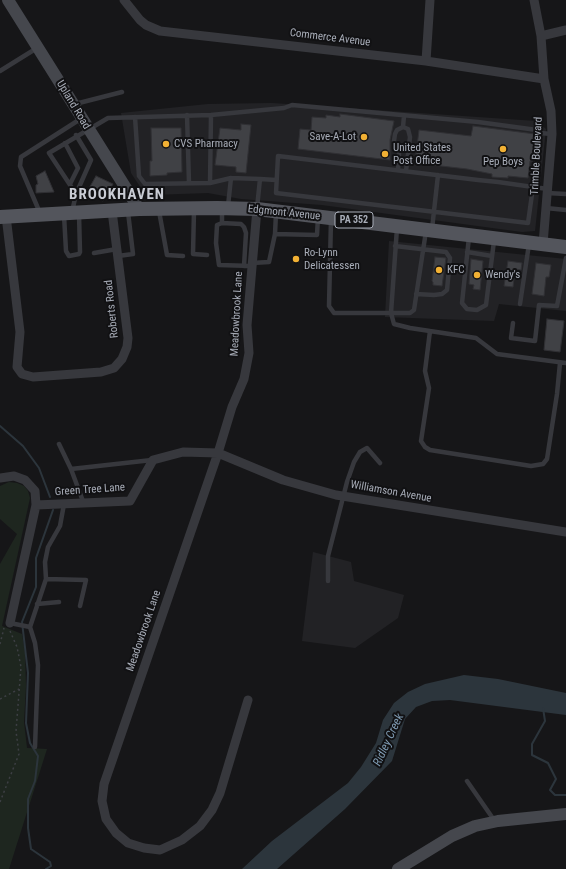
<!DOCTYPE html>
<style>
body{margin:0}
canvas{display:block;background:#161618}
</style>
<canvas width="566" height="869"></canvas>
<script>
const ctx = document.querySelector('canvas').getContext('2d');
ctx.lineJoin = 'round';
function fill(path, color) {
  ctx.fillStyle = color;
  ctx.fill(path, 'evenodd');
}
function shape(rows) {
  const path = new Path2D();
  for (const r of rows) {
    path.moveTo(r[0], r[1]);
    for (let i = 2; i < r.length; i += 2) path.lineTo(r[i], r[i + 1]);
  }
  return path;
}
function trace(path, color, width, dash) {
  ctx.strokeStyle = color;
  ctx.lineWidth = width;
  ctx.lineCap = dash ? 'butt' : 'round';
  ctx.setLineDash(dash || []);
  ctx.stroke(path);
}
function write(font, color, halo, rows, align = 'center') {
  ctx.font = font + ' "Roboto Condensed",sans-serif';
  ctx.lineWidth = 4;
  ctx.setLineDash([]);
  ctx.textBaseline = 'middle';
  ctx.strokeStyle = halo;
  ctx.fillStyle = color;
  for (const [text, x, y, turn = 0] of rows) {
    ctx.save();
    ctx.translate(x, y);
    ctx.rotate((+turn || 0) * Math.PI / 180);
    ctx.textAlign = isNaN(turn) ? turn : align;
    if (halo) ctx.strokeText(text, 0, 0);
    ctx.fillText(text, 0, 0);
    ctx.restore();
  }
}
fill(shape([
 [272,103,536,121,546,129,535,231,522,232,322,205,241,199,208,193,151,195,141,188,131,173,121,113,208,104],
 [389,241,566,259,566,311,499,304,494,321,385,317],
 [313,552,351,562,354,581,404,595,398,618,355,648,302,641]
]), '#222225');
fill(shape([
 [9,482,17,483,24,486,28,491,30,498,2,626,22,634,25,653,26,686,24,722,27,748,47,749,9,869,0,869,0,564,17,534,0,519,0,486]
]), '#1e261f');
fill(shape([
 [464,675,498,679,566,693,566,715,450,700,432,701,416,707,405,719,392,761,345,809,277,869,242,869,272,841,348,783,361,767,376,743,383,720,394,703,408,692,425,684]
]), '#2c353c');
trace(shape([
 [0,426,23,446,39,468,50,497],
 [543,708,545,721,532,744,532,755,548,763,556,779,550,790,555,795,566,795],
 [46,869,51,866,50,862,31,849,28,828,28,799,35,781,38,756,30,743,26,723,28,673,22,622,36,587,36,558,53,510]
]), '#2c353c', 2);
const building = shape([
 [340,114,394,121,390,140,390,160,298,149,300,129,311,130,312,117,326,118,326,115,340,117,340,114],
 [241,124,251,125,246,173,236,172,236,167,215,165,220,128,241,130,241,124],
 [473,126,535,134,533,161,530,161,528,178,508,176,508,178,492,177,492,174,467,169,415,163,419,130,471,136,473,126],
 [151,128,181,128,182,172,167,173,167,175,150,176,150,161,152,161,151,128],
 [45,171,54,192,36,193,36,185,38,184,36,176,45,171],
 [96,176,113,184,103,201,87,192,96,176],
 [435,257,446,258,442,286,433,285,433,282,432,281,435,257],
 [471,259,483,261,480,290,473,289,474,285,469,284,471,259],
 [508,261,522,263,521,270,515,269,513,287,504,286,508,261],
 [536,263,551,265,549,277,546,277,544,296,532,294,536,263],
 [547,319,564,321,560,352,544,350,547,319]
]);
fill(building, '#404145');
trace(building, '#303034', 1);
trace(shape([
 [0,644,4,628],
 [0,699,19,689],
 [0,802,19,754,16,731,21,667,17,647,10,631]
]), '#3d3f44', 1.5, [2, 3]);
trace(shape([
 [0,71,37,48],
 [75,104,122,92],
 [187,115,189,183],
 [135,117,139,176,145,184,210,183,211,115],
 [403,127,404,116],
 [65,143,78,168,70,184],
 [398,170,399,153,394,141,395,134,397,130,403,127,408,129,410,137,406,171],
 [260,179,276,180],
 [210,183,231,178,260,179,257,208],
 [548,189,533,187,498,182,478,180,278,156,276,193,528,223,533,187,540,133,552,134],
 [547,193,566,194],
 [76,194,91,160,76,135],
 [228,206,231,178],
 [546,208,566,210],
 [194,210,193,254,207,255],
 [159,211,167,255,183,256],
 [72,212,76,194,49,153,108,118,211,115,284,108,292,105,478,122,537,130,540,133],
 [40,213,20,166,21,157,82,118],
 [276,213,275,234,317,235,318,217],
 [64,215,66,251,69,256,79,254,80,252,79,214],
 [331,219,329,306,334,313,410,313,414,310,426,231],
 [222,223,222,209],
 [397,228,391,313,394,324,410,328,476,338,497,354,566,363],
 [432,229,438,175],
 [469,237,462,303,467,309,477,310,486,305,494,241],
 [395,246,446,252,450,258,447,290,442,294,434,295,416,294],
 [467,252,492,256],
 [94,253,117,249],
 [118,256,133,254,128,212],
 [252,263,269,262,275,234],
 [244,266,246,233,244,227,241,224,222,223,217,225,216,243,219,265,252,266],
 [520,304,529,244],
 [513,323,511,338,535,341,539,305,557,306,566,258],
 [430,331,425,371,429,388,421,441,425,447,430,450,531,466,543,464,547,459,557,394,560,363],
 [59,444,71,469],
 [84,504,71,469,152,460],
 [46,579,86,580,80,606],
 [328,581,328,556,347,482,354,462,360,452,367,448,380,463],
 [37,604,59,602],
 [10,623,30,627],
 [35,747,38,665,35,643,30,627,46,579,45,562,48,547,60,526,64,504],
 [467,781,494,820]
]), '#37383d', 4.5);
trace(shape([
 [124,0,140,20,146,25,160,31,426,61,544,79],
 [534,0,541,36,544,79,551,111,552,134,543,244],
 [541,36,566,30],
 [426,61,430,0],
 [6,216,20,332,17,367,22,374,33,377,101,372,114,368,122,359,127,347,128,338,112,211],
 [0,478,14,476,25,480,35,491,36,505,10,623],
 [36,505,130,501,153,460,183,452,218,453,283,480,336,495,566,532],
 [248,700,220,793,212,810,200,826,182,840,160,850,144,848,128,843,116,833,106,819,102,801,104,784,218,453,232,407,244,379,249,353,247,325,257,209]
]), '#37383d', 9);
trace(shape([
 [8,0,139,209],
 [398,869,452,836,475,826,498,821,566,814]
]), '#45474d', 12);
trace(shape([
 [0,217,139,209,217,208,257,209,566,247]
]), '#53555c', 14);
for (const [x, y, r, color] of [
 [364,137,4,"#f2b134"],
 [166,144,4,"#f2b134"],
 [503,149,4,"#f2b134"],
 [385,154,4,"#f2b134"],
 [296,259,4,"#f2b134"],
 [439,270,4,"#f2b134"],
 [477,275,4,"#f2b134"]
]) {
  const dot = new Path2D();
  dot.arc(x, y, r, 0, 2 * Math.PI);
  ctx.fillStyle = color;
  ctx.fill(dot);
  trace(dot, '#111113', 1.5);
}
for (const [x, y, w] of [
 [354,220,38]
]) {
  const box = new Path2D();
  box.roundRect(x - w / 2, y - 8, w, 16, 3);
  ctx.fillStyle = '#111113';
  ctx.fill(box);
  trace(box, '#a8adb8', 1);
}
write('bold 10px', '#a8adb8', null, [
 ["PA 352",354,220]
]);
write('11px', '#a8adb8', '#111113', [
 ["Commerce Avenue",330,38,7],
 ["Upland Road",73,105,59],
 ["Trimble Boulevard",537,156,-87],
 ["Edgmont Avenue",284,213,6],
 ["Roberts Road",112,309,-96],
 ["Meadowbrook Lane",237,314,-87],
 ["Green Tree Lane",90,490,-4],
 ["Williamson Avenue",391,492,10],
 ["Meadowbrook Lane",144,631,-71]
]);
write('11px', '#a8adb8', '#111113', [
 ["Save-A-Lot",356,137,"right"],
 ["CVS Pharmacy",174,144],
 ["United States",393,148],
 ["Post Office",393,161],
 ["Pep Boys",503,162,"center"],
 ["Ro-Lynn",304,253],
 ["Delicatessen",304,266],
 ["KFC",447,270],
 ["Wendy's",485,275]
], 'left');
write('italic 12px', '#7f9bb3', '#111113', [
 ["Ridley Creek",389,740,-65]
]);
ctx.letterSpacing = '1px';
write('bold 15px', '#c9ccd4', '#111113', [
 ["BROOKHAVEN",117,195]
]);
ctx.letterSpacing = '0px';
</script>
